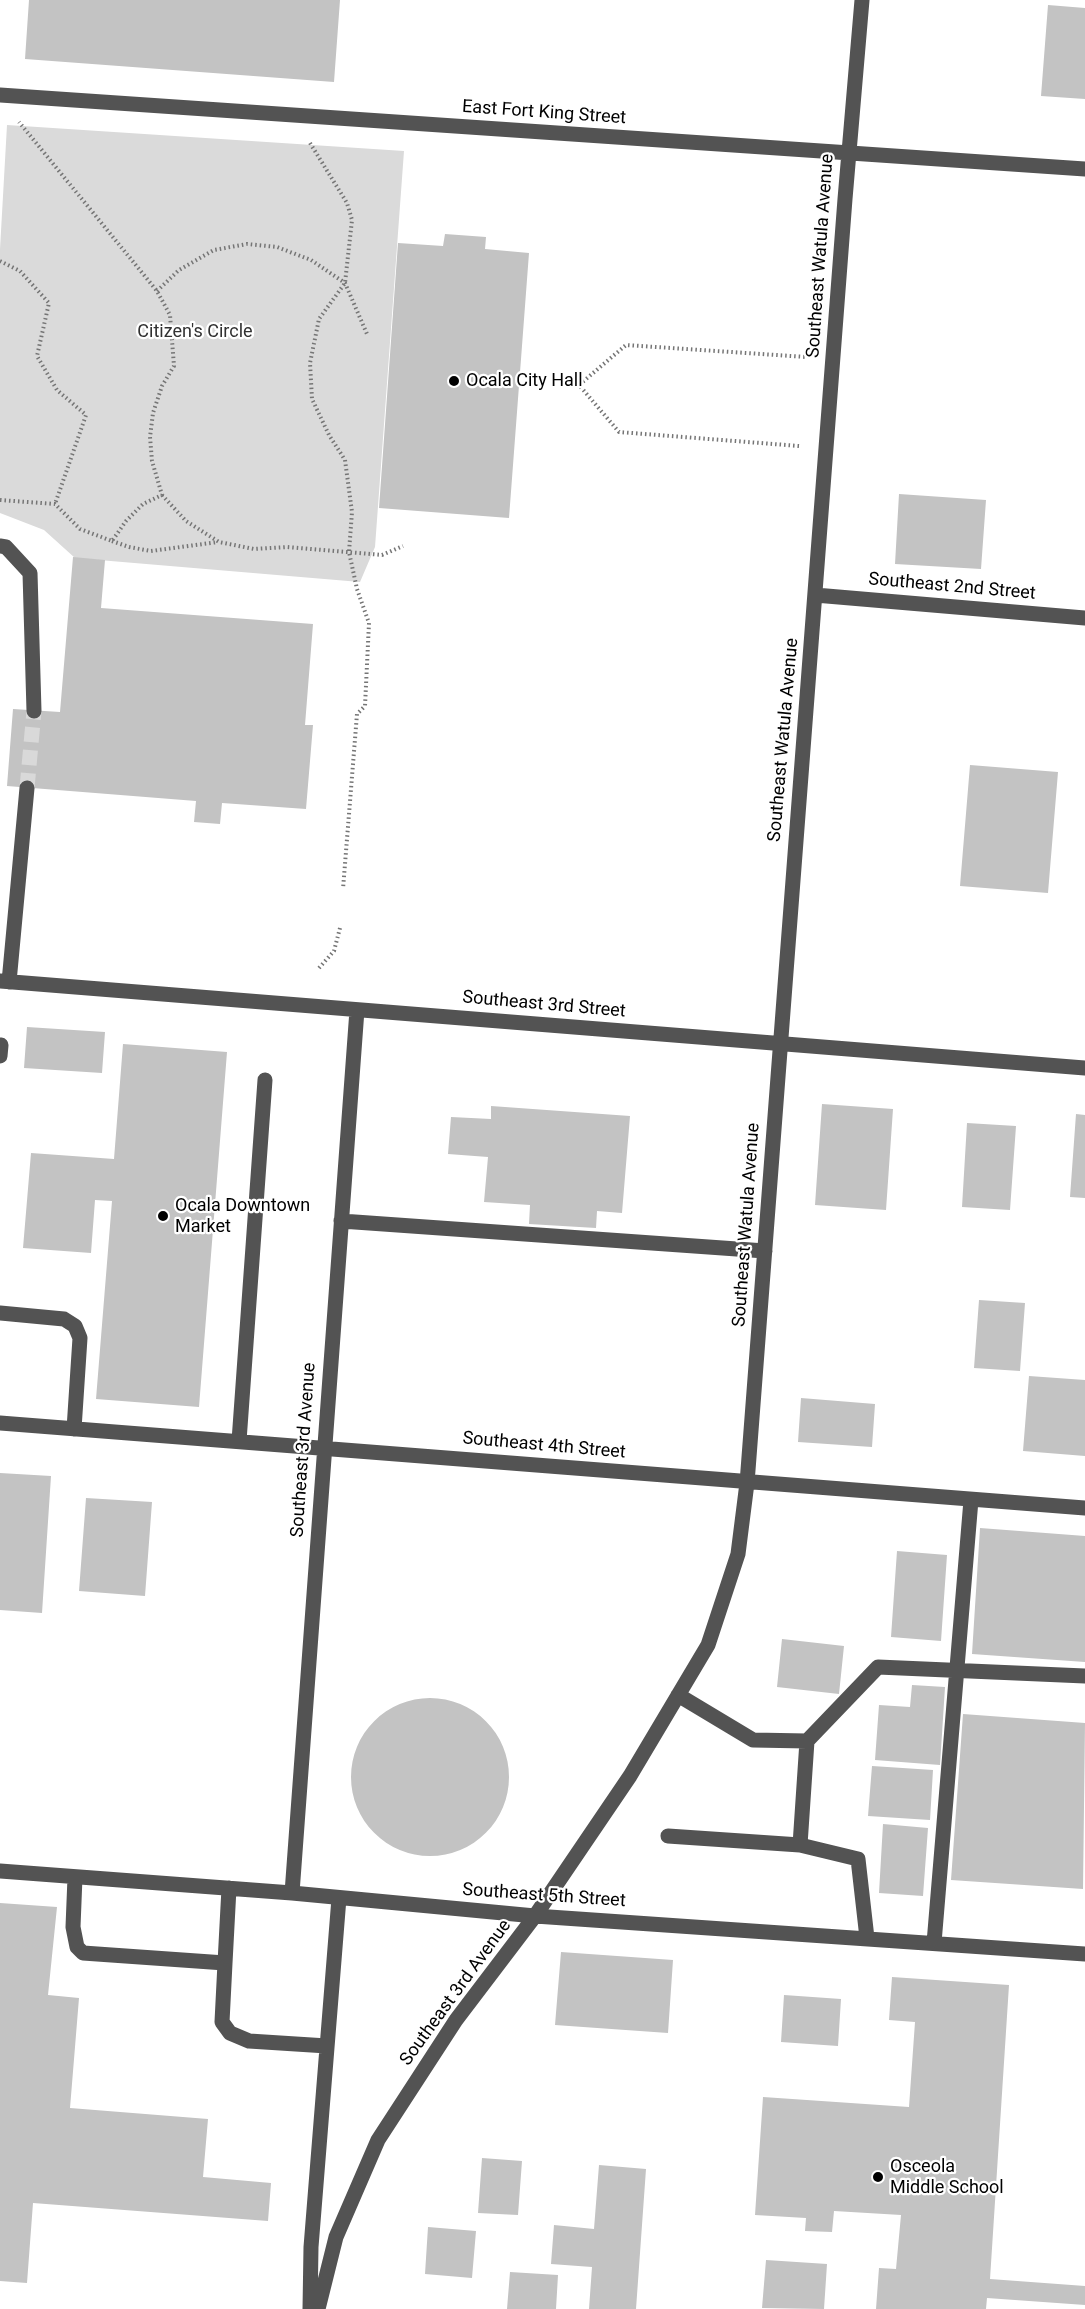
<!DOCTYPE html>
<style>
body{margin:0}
canvas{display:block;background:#fff}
</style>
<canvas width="1085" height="2309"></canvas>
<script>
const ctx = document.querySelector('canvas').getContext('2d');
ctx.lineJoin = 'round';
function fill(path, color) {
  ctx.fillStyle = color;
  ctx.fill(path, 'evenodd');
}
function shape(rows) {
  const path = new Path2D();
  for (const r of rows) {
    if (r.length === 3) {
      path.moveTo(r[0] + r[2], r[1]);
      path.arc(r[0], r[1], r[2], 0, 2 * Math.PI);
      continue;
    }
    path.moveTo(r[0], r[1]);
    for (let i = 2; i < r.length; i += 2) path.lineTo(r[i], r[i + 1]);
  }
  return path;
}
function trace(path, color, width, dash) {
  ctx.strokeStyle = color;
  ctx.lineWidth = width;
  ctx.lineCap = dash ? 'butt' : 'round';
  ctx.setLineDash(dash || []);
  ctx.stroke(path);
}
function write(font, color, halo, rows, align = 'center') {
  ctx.font = font + ' Roboto,sans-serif';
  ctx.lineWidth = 4.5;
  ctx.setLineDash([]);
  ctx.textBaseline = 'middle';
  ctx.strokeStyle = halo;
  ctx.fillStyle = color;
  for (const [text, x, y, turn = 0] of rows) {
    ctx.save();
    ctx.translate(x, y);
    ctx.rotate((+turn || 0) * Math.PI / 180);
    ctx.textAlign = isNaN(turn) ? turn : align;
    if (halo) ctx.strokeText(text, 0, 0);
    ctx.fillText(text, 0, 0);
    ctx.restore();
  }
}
fill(shape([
 [7,125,404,151,375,547,360,582,75,558,44,530,0,513,0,249]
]), '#dadada');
fill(shape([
 [29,0,340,0,334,82,25,59],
 [1048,5,1085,8,1085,99,1041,96],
 [445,234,486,237,485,249,529,253,509,518,379,508,398,243,443,246],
 [899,494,986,500,981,569,895,564],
 [73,557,105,560,101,608,313,624,305,725,313,725,306,809,222,803,220,824,194,822,196,801,7,786,13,709,60,712],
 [970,765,1058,772,1048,893,960,886],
 [27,1027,105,1032,102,1073,24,1068],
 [123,1044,227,1052,199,1407,96,1399,112,1201,95,1200,91,1253,23,1248,31,1153,114,1159],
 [822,1104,893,1109,886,1210,815,1205],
 [491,1106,630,1116,622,1213,597,1211,596,1228,529,1224,530,1205,484,1202,488,1157,448,1154,451,1117,491,1119],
 [1076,1114,1085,1115,1085,1198,1070,1197],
 [967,1123,1016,1126,1010,1210,962,1207],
 [979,1300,1025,1303,1020,1371,974,1368],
 [1029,1376,1085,1380,1085,1456,1023,1451],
 [801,1398,875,1404,872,1447,798,1442],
 [0,1473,51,1476,42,1613,0,1610],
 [86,1498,152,1502,145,1596,79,1591],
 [980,1528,1085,1536,1085,1662,972,1654],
 [897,1551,947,1555,941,1641,891,1637],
 [782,1639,844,1646,839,1694,777,1687],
 [912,1685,945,1687,940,1765,875,1760,879,1705,910,1707],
 [430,1777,79],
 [963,1714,1085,1723,1083,1889,951,1880],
 [872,1766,933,1770,930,1820,868,1816],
 [883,1824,928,1828,923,1896,879,1893],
 [0,1903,57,1907,48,1995,79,1998,70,2108,208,2119,203,2177,271,2183,268,2221,33,2203,27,2283,0,2281],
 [561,1952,673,1960,668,2033,555,2025],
 [892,1977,1009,1985,990,2279,1085,2286,1085,2305,987,2298,986,2309,876,2309,879,2268,896,2269,901,2215,834,2211,832,2232,805,2231,806,2218,755,2215,763,2097,909,2107,915,2022,889,2020],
 [784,1995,841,1999,838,2046,781,2042],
 [482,2158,522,2161,518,2215,478,2213],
 [599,2165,646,2169,636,2309,589,2309,592,2267,551,2264,554,2225,594,2229],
 [428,2227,476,2231,472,2278,425,2274],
 [766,2260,827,2264,824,2309,762,2308],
 [510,2272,558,2275,556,2309,507,2309]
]), '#c3c3c3');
trace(shape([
 [27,788,34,711]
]), '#d9d9d9', 15, [15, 8]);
trace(shape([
 [310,143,347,203,352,220,345,283,319,319,310,363,312,399,329,435,345,460,352,512,349,552,357,589,369,623,365,706,357,714,343,889],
 [0,261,20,271,49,303,37,356,57,390,86,415,55,504],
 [157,291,179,270,214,250,247,244,277,247,311,260,345,283,367,334],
 [799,446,619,432,579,385,626,345,806,357],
 [162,495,186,521,219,542,254,549,287,547,382,555,403,546],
 [0,500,55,504,80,529,112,541,126,521,143,504,162,495,152,461,150,437,153,413,162,386,174,366,170,315,157,291,19,122],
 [112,541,129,547,151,551,218,542],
 [319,968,334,951,340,928]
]), '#757575', 4, [1.5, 3]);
trace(shape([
 [0,95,1085,169],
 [0,546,6,547,30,573,34,711],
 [815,595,1085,618],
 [0,981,1085,1068],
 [9,982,27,788],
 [0,1056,1,1045],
 [341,1221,765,1251],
 [0,1313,64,1319,75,1326,80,1338,74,1429],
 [0,1423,1085,1508],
 [239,1441,265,1080],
 [678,1695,753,1740,807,1741,878,1667,1085,1676],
 [668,1836,800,1845,807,1741],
 [800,1845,858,1859,867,1938],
 [0,1871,292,1893,535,1916,1085,1954],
 [75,1877,73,1927,77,1947,83,1953,225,1963,222,2022,230,2033,249,2041,327,2046],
 [292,1893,357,1010],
 [934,1943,971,1500],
 [225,1963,229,1888],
 [310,2309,311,2247,339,1898],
 [318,2309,336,2237,378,2140,456,2020,535,1916,630,1776,708,1645,738,1554,747,1483,845,199,862,0]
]), '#535353', 15);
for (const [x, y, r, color] of [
 [454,381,6,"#000"],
 [163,1216,6,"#000"],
 [878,2177,6,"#000"]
]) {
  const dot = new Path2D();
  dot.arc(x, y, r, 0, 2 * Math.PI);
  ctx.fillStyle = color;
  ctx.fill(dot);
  trace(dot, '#fff', 2);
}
write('18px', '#000', '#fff', [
 ["East Fort King Street",544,113,4],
 ["Southeast Watula Avenue",821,256,-86],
 ["Southeast 2nd Street",952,587,5],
 ["Southeast Watula Avenue",784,740,-85],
 ["Southeast 3rd Street",544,1005,5],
 ["Southeast Watula Avenue",747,1225,-86],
 ["Southeast 4th Street",544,1446,5],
 ["Southeast 3rd Avenue",304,1450,-86],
 ["Southeast 5th Street",544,1896,4],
 ["Southeast 3rd Avenue",456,1993,-54]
]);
write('18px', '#313131', '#fff', [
 ["Citizen's Circle",195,332]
]);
write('18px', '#000', '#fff', [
 ["Ocala City Hall",466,381],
 ["Ocala Downtown",175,1206],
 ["Market",175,1227],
 ["Osceola",890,2167],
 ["Middle School",890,2188]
], 'left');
</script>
